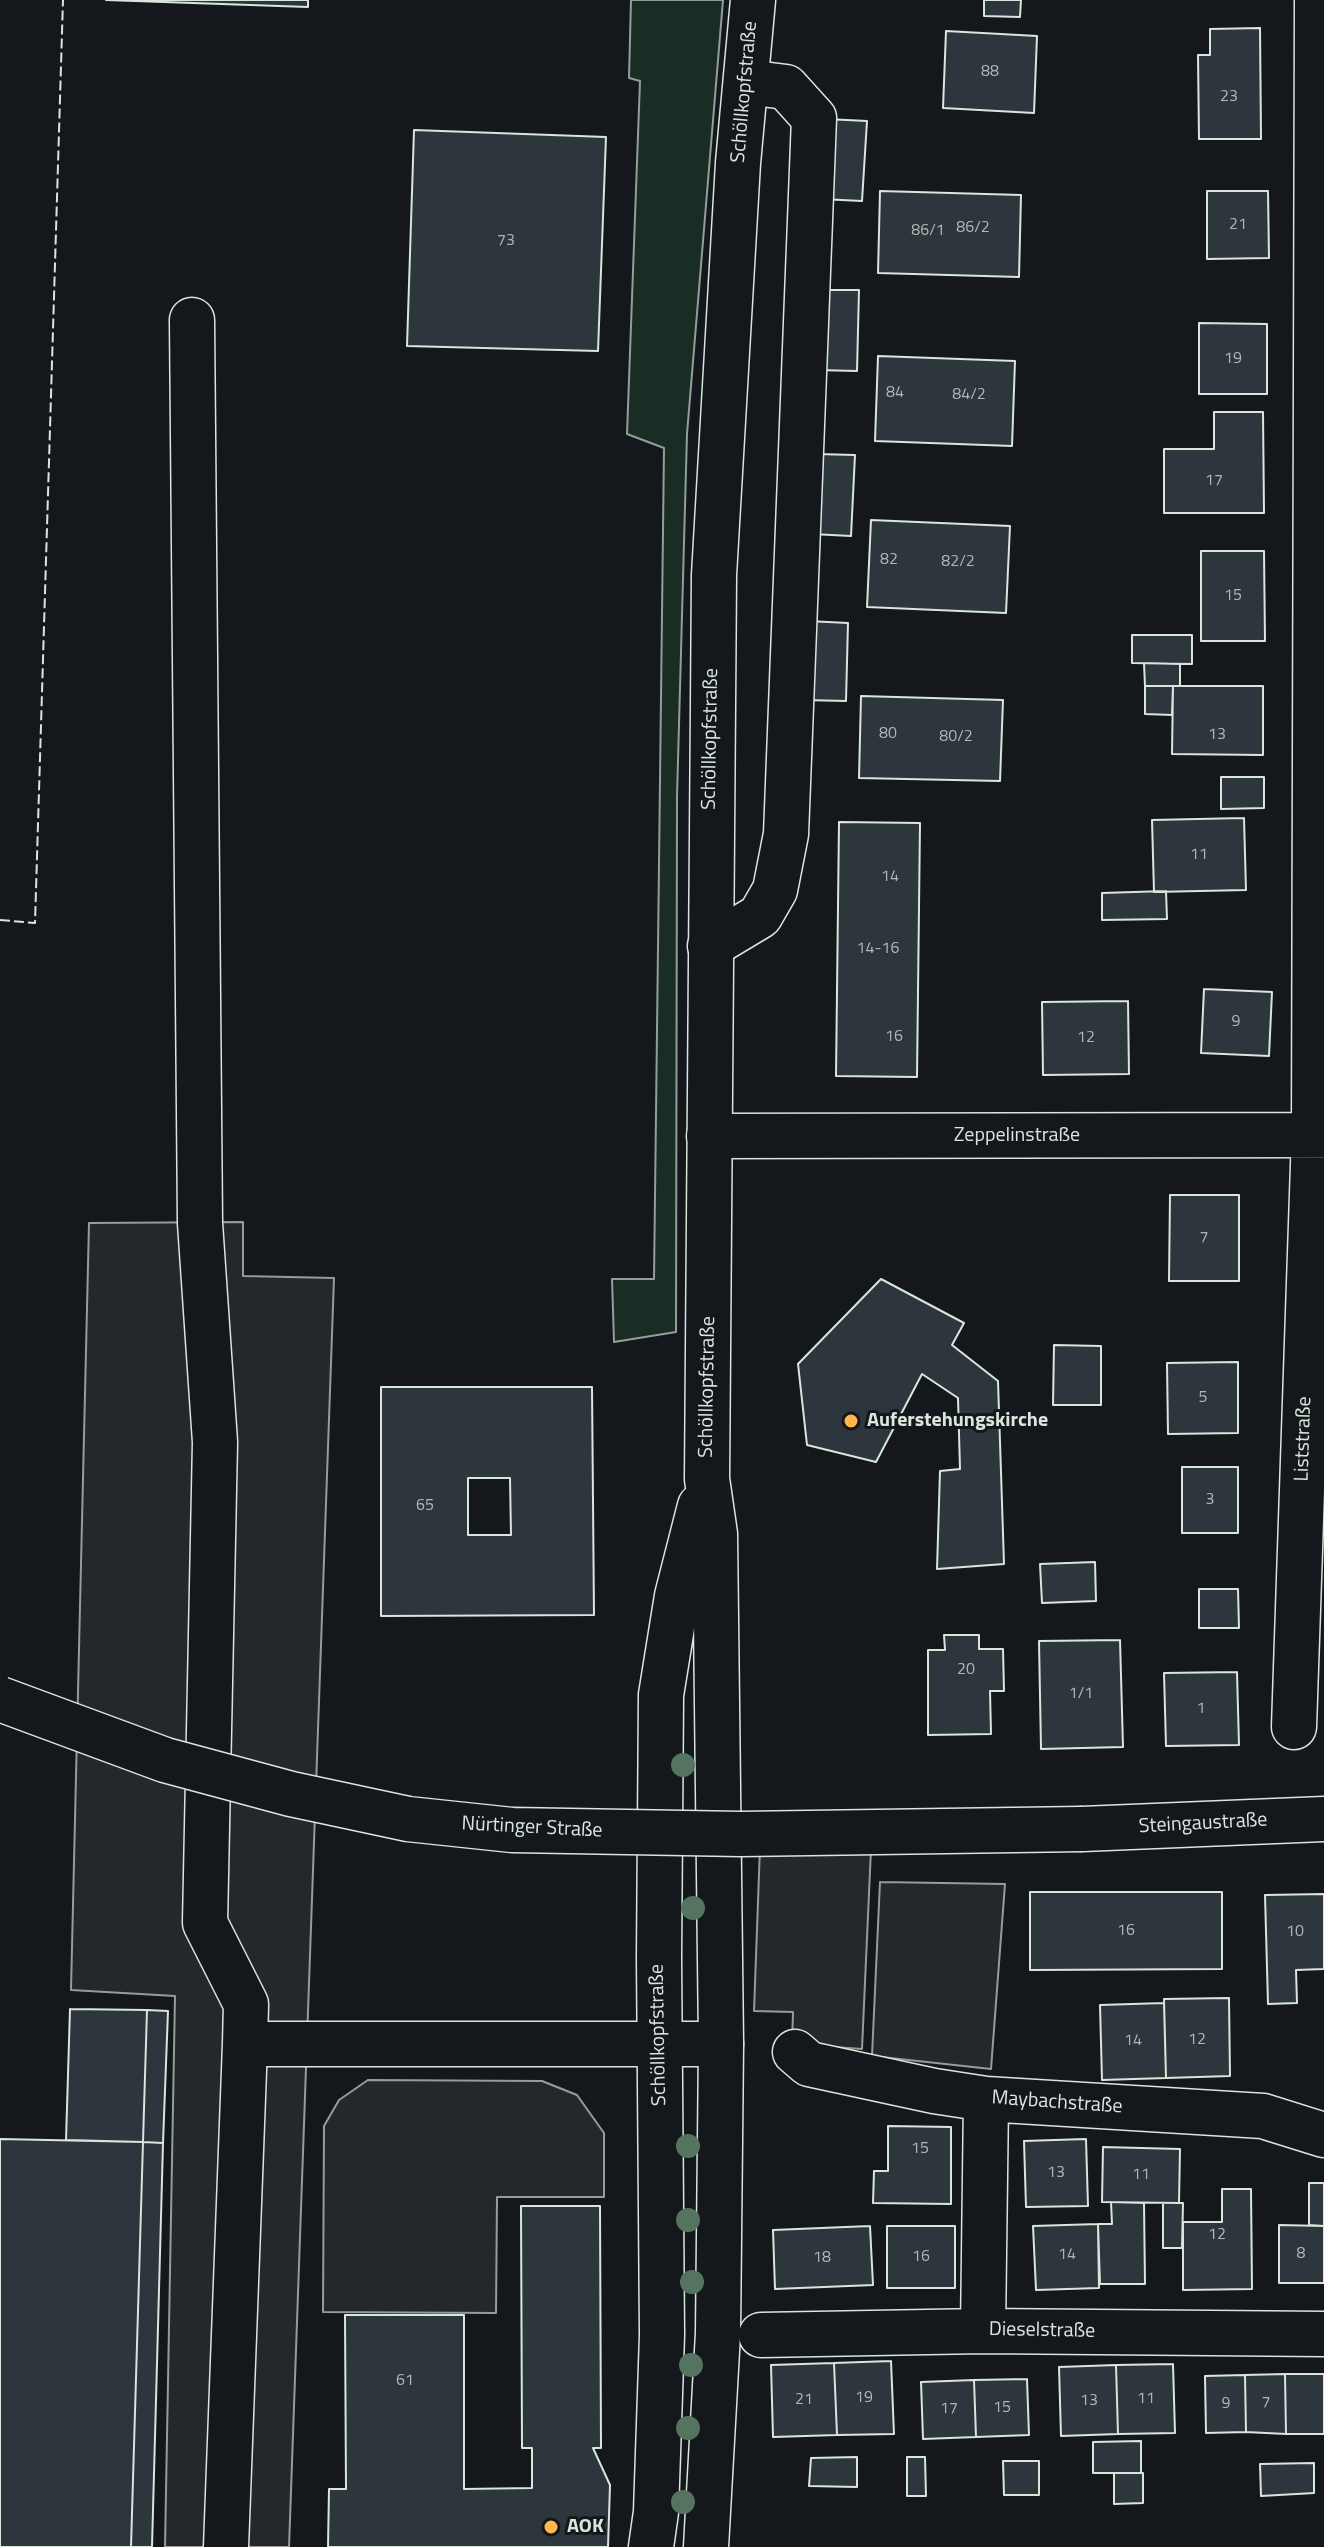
<!DOCTYPE html>
<meta charset="utf-8">
<style>
body{margin:0}
canvas{display:block;background:#14181c}
</style>
<canvas width="1324" height="2547"></canvas>
<script>
const ctx = document.querySelector('canvas').getContext('2d');
ctx.lineJoin = 'round';
function fill(path, color) {
  ctx.fillStyle = color;
  ctx.fill(path, 'evenodd');
}
function shape(rows) {
  const path = new Path2D();
  for (const r of rows) {
    path.moveTo(r[0], r[1]);
    for (let i = 2; i < r.length; i += 2) path.lineTo(r[i], r[i + 1]);
  }
  return path;
}
function trace(path, color, width, dash) {
  ctx.strokeStyle = color;
  ctx.lineWidth = width;
  ctx.lineCap = dash ? 'butt' : 'round';
  ctx.setLineDash(dash || []);
  ctx.stroke(path);
}
function write(font, color, halo, rows, align = 'center') {
  ctx.font = font + ' "Titillium Web",sans-serif';
  ctx.lineWidth = 6;
  ctx.setLineDash([]);
  ctx.textBaseline = 'middle';
  ctx.strokeStyle = halo;
  ctx.fillStyle = color;
  for (const [text, x, y, turn = 0] of rows) {
    ctx.save();
    ctx.translate(x, y);
    ctx.rotate((+turn || 0) * Math.PI / 180);
    ctx.textAlign = isNaN(turn) ? turn : align;
    if (halo) ctx.strokeText(text, 0, 0);
    ctx.fillText(text, 0, 0);
    ctx.restore();
  }
}
const green = shape([
 [631,0,723,0,687,434,677,797,676,1332,614,1342,612,1279,654,1279,664,448,627,434,640,81,629,78,631,0]
]);
fill(green, '#1a2d24');
trace(green, '#939e99', 2);
const parking = shape([
 [243,1222,243,1276,334,1278,289,2547,165,2547,175,1996,71,1990,89,1223,243,1222],
 [760,1847,871,1849,862,2049,792,2044,793,2012,754,2011,760,1847],
 [880,1882,1005,1884,991,2069,872,2056,880,1882],
 [368,2080,542,2081,577,2095,604,2133,604,2197,497,2197,496,2313,323,2312,324,2126,339,2100,368,2080]
]);
fill(parking, '#24282b');
trace(parking, '#939e99', 2);
const building = shape([
 [106,0,308,0,308,7,106,0],
 [984,0,1021,0,1020,17,984,16,984,0],
 [1260,28,1261,139,1199,139,1198,55,1210,55,1210,29,1260,28],
 [946,31,1037,36,1034,113,943,108,946,31],
 [826,119,867,121,862,201,821,199,826,119],
 [414,130,606,137,598,351,407,346,414,130],
 [880,191,1021,195,1019,277,878,273,880,191],
 [1207,191,1268,191,1269,258,1207,259,1207,191],
 [818,290,859,290,857,371,816,370,818,290],
 [1199,323,1267,324,1267,394,1199,394,1199,323],
 [878,356,1015,361,1012,446,875,441,878,356],
 [1214,412,1263,412,1264,513,1164,513,1164,449,1214,449,1214,412],
 [816,454,855,455,851,536,812,534,816,454],
 [871,520,1010,526,1006,613,867,607,871,520],
 [1201,551,1264,551,1265,641,1201,641,1201,551],
 [807,621,848,623,846,701,804,700,807,621],
 [1132,635,1192,635,1192,664,1132,663,1132,635],
 [1144,663,1180,664,1180,686,1145,686,1144,663],
 [1145,686,1173,686,1172,715,1145,714,1145,686],
 [1173,686,1263,686,1263,755,1172,754,1173,686],
 [861,696,1003,700,1000,781,859,778,861,696],
 [1221,777,1264,777,1264,808,1221,809,1221,777],
 [1244,818,1246,890,1154,892,1152,820,1244,818],
 [839,822,920,823,917,1077,836,1076,839,822],
 [1166,891,1167,919,1102,920,1102,893,1166,891],
 [1204,989,1272,992,1269,1056,1201,1053,1204,989],
 [1128,1001,1129,1074,1043,1075,1042,1002,1128,1001],
 [1170,1195,1239,1195,1239,1281,1169,1281,1170,1195],
 [881,1279,964,1323,952,1345,998,1381,1004,1564,937,1569,940,1471,960,1469,958,1398,922,1374,876,1462,807,1445,798,1364,881,1279],
 [1054,1345,1101,1346,1101,1405,1053,1405,1054,1345],
 [1238,1362,1238,1433,1168,1434,1167,1363,1238,1362],
 [381,1387,592,1387,594,1615,381,1616,381,1387],
 [468,1478,510,1478,511,1535,468,1535,468,1478],
 [1182,1467,1238,1467,1238,1533,1182,1533,1182,1467],
 [1095,1562,1096,1601,1042,1603,1040,1564,1095,1562],
 [1199,1589,1238,1589,1239,1628,1199,1628,1199,1589],
 [944,1635,979,1635,979,1649,1003,1649,1004,1691,990,1691,991,1734,928,1735,928,1650,945,1650,944,1635],
 [1120,1640,1123,1747,1041,1749,1039,1641,1120,1640],
 [1237,1672,1239,1745,1166,1746,1164,1673,1237,1672],
 [1030,1892,1222,1892,1222,1969,1030,1970,1030,1892],
 [1324,1894,1324,1969,1296,1970,1297,2003,1268,2004,1265,1895,1324,1894],
 [1229,1998,1230,2076,1166,2078,1164,1999,1229,1998],
 [1164,2003,1166,2078,1102,2080,1100,2005,1164,2003],
 [70,2009,147,2010,143,2142,66,2140,70,2009],
 [147,2010,168,2011,163,2143,143,2142,147,2010],
 [888,2126,951,2127,951,2204,873,2203,874,2171,888,2171,888,2126],
 [0,2139,143,2142,131,2547,0,2547,0,2139],
 [1086,2139,1088,2206,1026,2207,1024,2141,1086,2139],
 [143,2142,163,2143,152,2547,131,2547,143,2142],
 [1103,2147,1180,2149,1179,2203,1102,2202,1103,2147],
 [1309,2183,1324,2183,1324,2226,1309,2225,1309,2183],
 [1222,2189,1251,2189,1252,2289,1183,2290,1183,2222,1222,2222,1222,2189],
 [1111,2202,1144,2203,1145,2284,1100,2284,1098,2224,1112,2224,1111,2202],
 [1163,2203,1183,2203,1182,2248,1163,2248,1163,2203],
 [521,2206,600,2206,601,2448,593,2448,610,2485,608,2547,328,2547,329,2489,346,2489,345,2315,464,2315,464,2489,532,2488,532,2448,522,2448,521,2206],
 [1098,2224,1099,2288,1036,2290,1033,2226,1098,2224],
 [1279,2225,1324,2226,1324,2283,1279,2283,1279,2225],
 [870,2226,873,2285,775,2289,773,2230,870,2226],
 [887,2226,955,2226,955,2288,887,2288,887,2226],
 [891,2361,894,2434,837,2435,834,2363,891,2361],
 [834,2363,837,2435,773,2437,771,2365,834,2363],
 [1173,2364,1175,2433,1118,2434,1116,2365,1173,2364],
 [1116,2365,1118,2434,1061,2436,1059,2367,1116,2365],
 [1285,2374,1324,2374,1324,2434,1286,2434,1285,2374],
 [1285,2374,1286,2434,1246,2432,1245,2375,1285,2374],
 [1245,2375,1246,2432,1206,2433,1205,2376,1245,2375],
 [1027,2379,1029,2435,976,2437,974,2380,1027,2379],
 [974,2380,976,2437,923,2439,921,2382,974,2380],
 [1141,2441,1141,2473,1093,2473,1093,2442,1141,2441],
 [857,2457,857,2487,809,2486,811,2458,857,2457],
 [907,2457,925,2457,926,2496,907,2496,907,2457],
 [1003,2461,1039,2461,1039,2495,1004,2495,1003,2461],
 [1314,2463,1314,2493,1261,2496,1260,2464,1314,2463],
 [1114,2473,1143,2473,1143,2503,1114,2504,1114,2473]
]);
fill(building, '#2c363c');
trace(building, '#d8e6dc', 2);
const minor = shape([
 [192,320,200,1223,215,1442,205,1923,246,2004,245,2044],
 [710,946,760,916,775,890,786,834,814,118,786,87,746,82],
 [709,1136,1324,1135],
 [1294,1727,1314,1135,1317,0],
 [795,2052,809,2064,934,2091,986,2099,1263,2116,1324,2135],
 [983,2331,986,2099],
 [761,2335,983,2331,1324,2334],
 [226,2547,245,2044,721,2044]
]);
const major = shape([
 [1082,1829,1324,1819],
 [651,2547,656,2512,662,2335,659,1958,661,1695,677,1596,700,1506],
 [706,2547,718,2333,721,2044,715,1534,707,1479,714,575,738,163,753,0]
]);
trace(minor, '#d8e6dc', 47);
trace(major, '#d8e6dc', 47);
trace(minor, '#14181c', 44);
trace(major, '#14181c', 44);
const majorBridge = shape([
 [0,1699,165,1760,291,1794,408,1819,512,1830,741,1834,1082,1829]
]);
trace(majorBridge, '#d8e6dc', 47, []);
trace(majorBridge, '#14181c', 44);
trace(shape([
 [0,920,35,923,63,0]
]), '#d8e6dc', 2, [10, 4]);
ctx.fillStyle = '#55745f';
for (const [x, y] of [
 [683,1765],
 [693,1908],
 [688,2146],
 [688,2220],
 [692,2282],
 [691,2365],
 [688,2428],
 [683,2502]
]) {
  ctx.beginPath();
  ctx.arc(x, y, 12, 0, 2 * Math.PI);
  ctx.fill();
}
for (const [x, y, r, color] of [
 [851,1421,8,"#ffb74d"],
 [551,2527,8,"#ffb74d"]
]) {
  const dot = new Path2D();
  dot.arc(x, y, r, 0, 2 * Math.PI);
  ctx.fillStyle = color;
  ctx.fill(dot);
  trace(dot, '#14181c', 3);
}
write('16px', '#adbab4', null, [
 ["88",990,72],
 ["23",1229,97],
 ["21",1238,225],
 ["86/2",973,228],
 ["86/1",928,231],
 ["73",506,241],
 ["19",1233,359],
 ["84",895,393],
 ["84/2",969,395],
 ["17",1214,481],
 ["82",889,560],
 ["82/2",958,562],
 ["15",1233,596],
 ["80",888,734],
 ["13",1217,735],
 ["80/2",956,737],
 ["11",1199,855],
 ["14",890,877],
 ["14-16",878,949],
 ["9",1236,1022],
 ["16",894,1037],
 ["12",1086,1038],
 ["7",1204,1238],
 ["5",1203,1398],
 ["3",1210,1500],
 ["65",425,1506],
 ["20",966,1670],
 ["1/1",1081,1694],
 ["1",1201,1709],
 ["16",1126,1931],
 ["10",1295,1932],
 ["12",1197,2040],
 ["14",1133,2041],
 ["15",920,2149],
 ["13",1056,2173],
 ["11",1141,2175],
 ["12",1217,2235],
 ["8",1301,2254],
 ["14",1067,2255],
 ["16",921,2257],
 ["18",822,2258],
 ["61",405,2381],
 ["19",864,2398],
 ["11",1146,2399],
 ["21",804,2400],
 ["13",1089,2401],
 ["7",1266,2403],
 ["9",1226,2404],
 ["15",1002,2408],
 ["17",949,2409]
]);
write('20px', '#d8e6dc', '#14181c', [
 ["Schöllkopfstraße",745,92,-85],
 ["Schöllkopfstraße",711,739,-89],
 ["Zeppelinstraße",1017,1136],
 ["Schöllkopfstraße",708,1387,-89],
 ["Liststraße",1304,1439,-88],
 ["Steingaustraße",1203,1824,-3],
 ["Nürtinger Straße",532,1828,3],
 ["Schöllkopfstraße",659,2035,-91],
 ["Maybachstraße",1057,2103,4],
 ["Dieselstraße",1042,2331,1]
]);
write('bold 20px', '#d8e6dc', '#14181c', [
 ["Auferstehungskirche",867,1421],
 ["AOK",567,2527]
], 'left');
</script>
